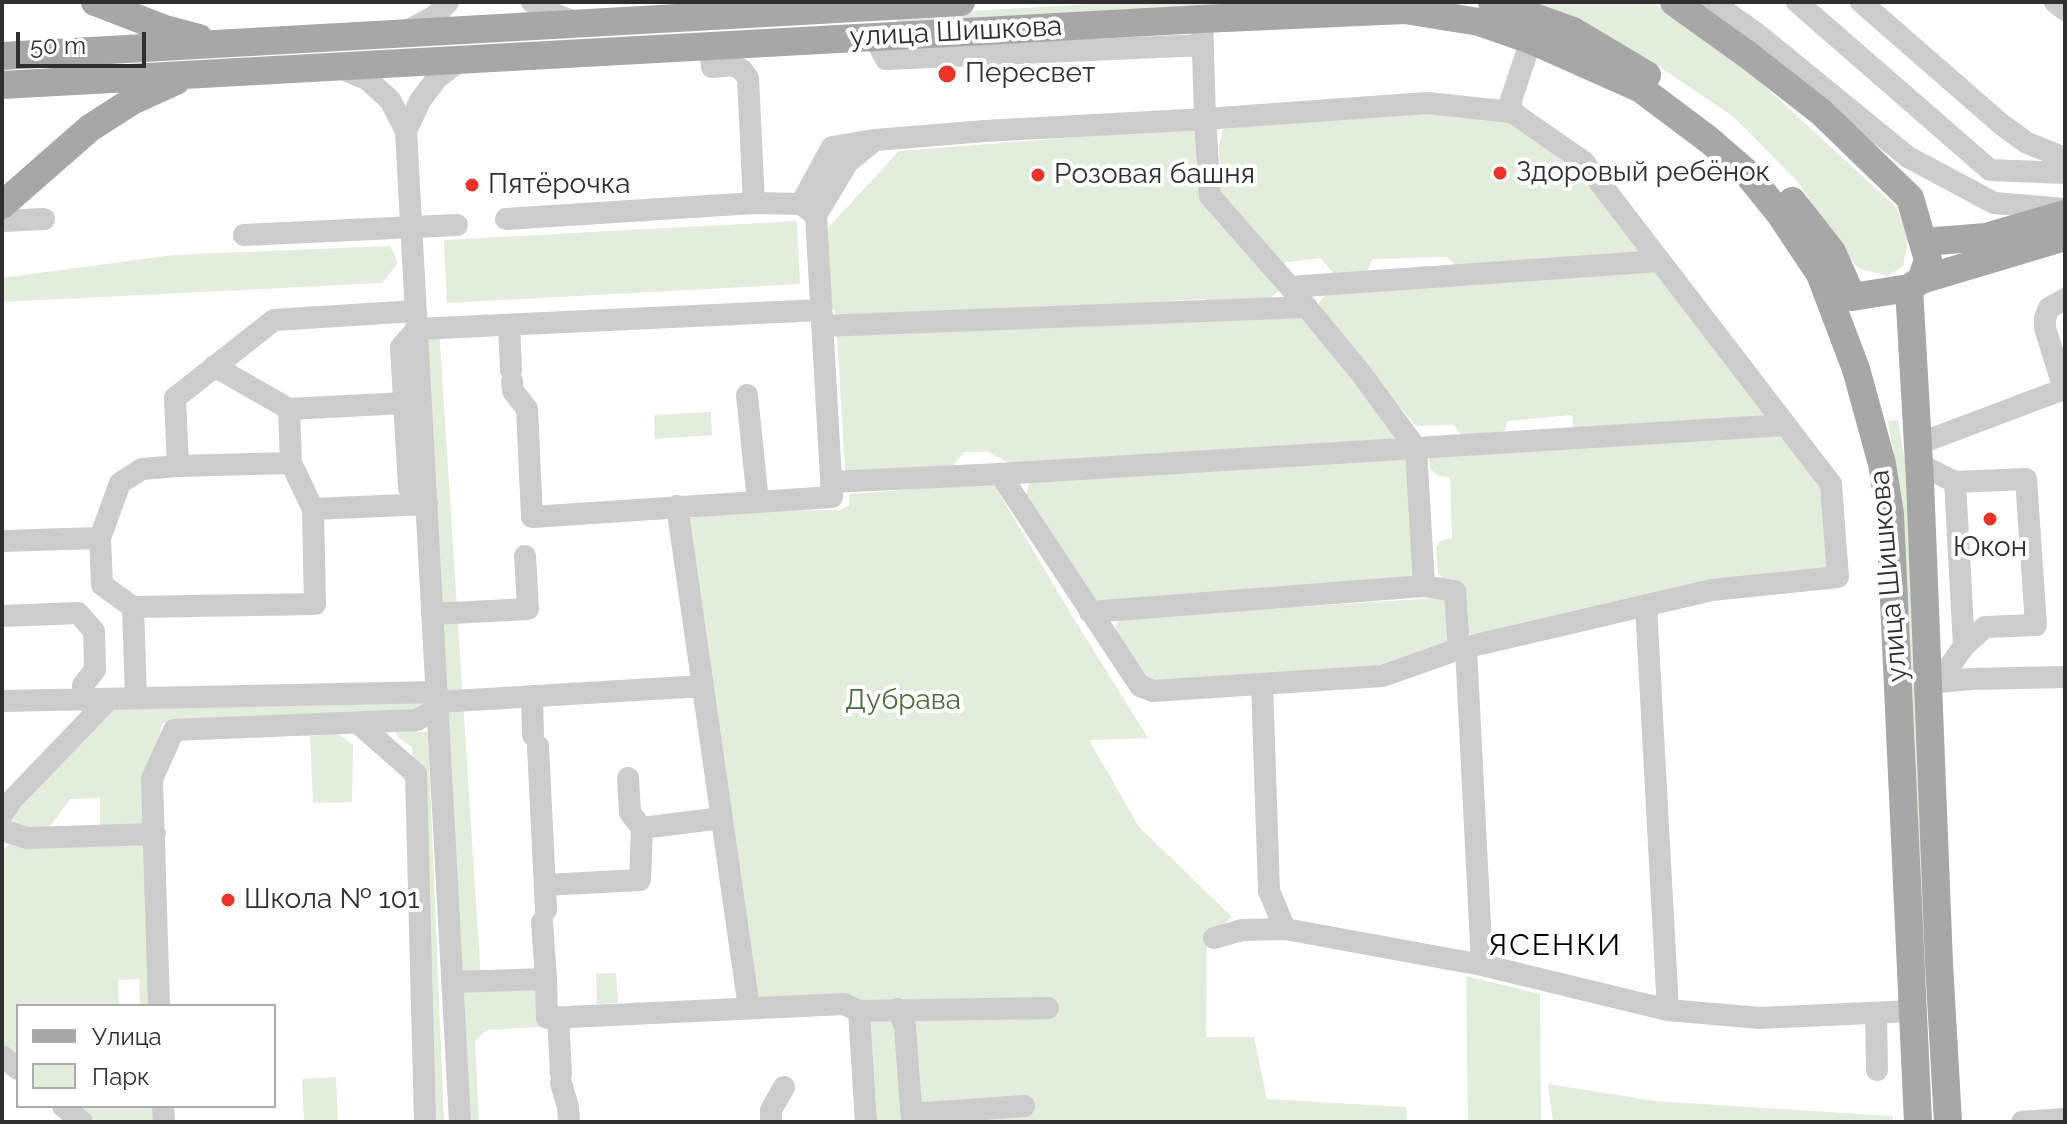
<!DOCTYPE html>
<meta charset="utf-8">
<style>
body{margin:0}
#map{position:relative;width:2067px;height:1124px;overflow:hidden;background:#fff;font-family:Raleway,sans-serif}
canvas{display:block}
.frame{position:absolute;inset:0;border:4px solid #2f2f2f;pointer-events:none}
.legend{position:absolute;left:16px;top:1004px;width:260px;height:104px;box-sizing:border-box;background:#fff;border:2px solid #acacac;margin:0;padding:10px 14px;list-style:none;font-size:24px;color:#2f2f2f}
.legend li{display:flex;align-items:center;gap:16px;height:40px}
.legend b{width:40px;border:2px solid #acacac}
.scale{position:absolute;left:16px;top:32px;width:130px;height:36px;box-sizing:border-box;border:4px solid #2f2f2f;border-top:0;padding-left:10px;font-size:24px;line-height:28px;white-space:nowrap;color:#2f2f2f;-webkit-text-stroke:6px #fff;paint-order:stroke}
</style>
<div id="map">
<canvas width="2067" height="1124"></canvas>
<div class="frame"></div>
<ul class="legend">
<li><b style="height:10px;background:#a7a7a7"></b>Улица</li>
<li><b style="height:22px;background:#e3eddc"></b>Парк</li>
</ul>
<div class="scale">50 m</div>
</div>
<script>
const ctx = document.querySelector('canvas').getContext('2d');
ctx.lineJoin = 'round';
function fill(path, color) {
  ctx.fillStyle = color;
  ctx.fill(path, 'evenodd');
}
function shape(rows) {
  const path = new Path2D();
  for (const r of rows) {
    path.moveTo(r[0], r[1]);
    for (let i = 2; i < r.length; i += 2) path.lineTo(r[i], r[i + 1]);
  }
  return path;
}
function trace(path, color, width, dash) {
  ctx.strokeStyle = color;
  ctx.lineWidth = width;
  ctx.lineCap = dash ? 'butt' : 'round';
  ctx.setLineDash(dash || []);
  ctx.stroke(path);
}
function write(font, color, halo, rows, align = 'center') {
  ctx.font = font + ' Raleway,sans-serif';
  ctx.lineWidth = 8;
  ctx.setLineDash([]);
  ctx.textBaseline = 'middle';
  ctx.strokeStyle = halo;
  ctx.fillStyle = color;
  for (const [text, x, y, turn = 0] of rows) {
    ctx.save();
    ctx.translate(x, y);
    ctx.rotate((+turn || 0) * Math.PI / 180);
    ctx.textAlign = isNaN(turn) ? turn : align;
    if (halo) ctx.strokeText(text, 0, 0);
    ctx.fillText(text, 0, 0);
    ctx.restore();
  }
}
fill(shape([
 [1129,2,1358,2,898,27,897,15],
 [1529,2,1653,2,1744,67,1896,207,1909,236,1903,266,1888,276,1858,268,1840,245,1797,181,1734,117,1648,59,1571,17],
 [1429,112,1515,121,1578,167,1640,251,1635,258,1459,269,1447,257,1372,259,1366,275,1336,277,1321,258,1281,263,1221,193,1219,147,1223,129],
 [1191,128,1201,135,1205,199,1282,288,1253,312,1217,312,1205,299,842,320,831,307,828,228,899,151],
 [797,221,800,284,447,303,444,240],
 [390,246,398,263,382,283,2,302,2,278,173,255],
 [1657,271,1775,417,1574,430,1572,415,1507,421,1505,430,1497,437,1464,439,1454,425,1416,426,1320,313,1319,302,1329,292],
 [1301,318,1394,425,1395,436,1391,444,1014,466,988,452,964,452,952,467,845,472,837,335],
 [439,328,481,980,546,979,558,1026,487,1030,475,1041,479,1122,460,1122,417,329],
 [711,412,712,435,655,439,654,415],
 [1898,420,1907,472,1932,945,1922,950,1896,471,1888,421],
 [1786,434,1826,485,1833,569,1477,640,1468,633,1465,591,1453,579,1444,580,1438,573,1436,548,1441,540,1452,538,1450,478,1439,476,1430,469,1429,458],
 [1405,458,1413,461,1417,578,1103,602,1094,599,1026,496,1029,484,1039,479],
 [993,483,1074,619,1148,738,1089,740,1139,827,1232,917,1207,940,1206,1037,1254,1037,1267,1099,1406,1107,1407,1122,877,1122,871,1028,863,1004,756,1000,687,518,695,518,695,511,839,510,849,506,849,494],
 [1448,597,1450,641,1355,673,1153,684,1114,630,1119,619],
 [422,703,424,707,417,714,163,723,145,782,146,817,142,824,100,830,100,798,70,799,46,832,11,825,15,814,103,714,113,707],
 [418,724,418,732,428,732,444,1122,431,1122,412,747,399,738,396,733,398,729],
 [338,734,353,745,352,802,313,803,310,736],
 [143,842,153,1006,140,1006,139,979,118,980,119,1006,18,1006,18,1056,3,1044,2,1040,2,851,9,844],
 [616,973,618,1003,597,1004,596,974],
 [1466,976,1540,994,1541,1122,1468,1122],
 [336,1077,338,1122,304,1122,302,1079],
 [1548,1084,1655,1101,1893,1116,1893,1122,1553,1122],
 [78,1106,156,1106,157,1122,97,1122]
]), '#e3eddc');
trace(shape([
 [532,2,541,9,575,22],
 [1712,2,1756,33,1908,157,1994,203,2065,209],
 [1797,2,1990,170,2065,173],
 [1861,2,2001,124,2027,143,2065,158],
 [2055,2,2065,10],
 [407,31,435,16,448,2],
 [874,37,886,59,1203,45],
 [710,46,712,67,733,65,742,70,748,78,754,203],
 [338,67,368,80,390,100,406,131,420,101,437,78,462,59],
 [1512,112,1511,100,1531,40],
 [406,131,460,1122],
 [812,212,801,204,832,147,874,140],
 [506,219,754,203,801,204],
 [2,221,44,219],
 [244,235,457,225],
 [1290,287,1660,261],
 [509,325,511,370],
 [822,326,1307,307],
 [214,366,289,409],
 [512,381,513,391,527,409,532,517,832,497,816,215,848,162,875,140,985,131,1205,119,1427,103,1512,112,1584,162,1831,484,1838,577,1712,590,1459,649,1455,591,1424,586,1416,448,1360,372,1290,287,1210,196,1205,119,1202,19],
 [2064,389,2045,328,2045,318,2049,308,2065,299],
 [747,395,758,502],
 [1918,444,2064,389,2065,391],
 [291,463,178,466,175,398,274,320,416,311],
 [1919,464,1955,482,2026,479,2036,625,1985,627,1964,646,1950,666],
 [1000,474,1140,686,1153,691,1382,676,1459,649],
 [831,482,1000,474,1785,425],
 [1955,482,1964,646],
 [427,504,409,488,401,347,417,329,821,310],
 [677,506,749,1008],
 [313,509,291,463,289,409,404,403],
 [100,538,120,483,142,469,178,466],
 [2,541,100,538,102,585,133,607,315,604,313,509,427,504],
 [1646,605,1668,1010],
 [133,607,136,698],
 [1090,612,1424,586],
 [432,614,528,609,525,556],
 [2,616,78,613,94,631,95,670,83,685,83,700],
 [1466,648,1482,965],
 [1929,683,1971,679,2065,677],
 [1262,684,1269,891,1285,929],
 [532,696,533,735],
 [2,701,437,692],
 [437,702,703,686],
 [358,723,416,774,425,1122],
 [538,746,546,910],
 [628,778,630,813,642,828],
 [2,815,12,800,109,699],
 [2,830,27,838,155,834],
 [545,885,640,880,642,828,722,818],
 [542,922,546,979],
 [1214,938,1242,930,1285,929,1482,965,1668,1010,1760,1018,1913,1011],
 [452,982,546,979,547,1018,844,1004,859,1011,1048,1008],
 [159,1006,152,779,174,730,417,720,438,708],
 [898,1009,905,1027,912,1122],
 [859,1011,866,1122],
 [1876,1013,1877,1070],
 [558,1017,561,1074],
 [2,1056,18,1069],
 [561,1083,568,1107,569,1122],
 [63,1106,82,1122],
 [163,1106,164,1122],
 [912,1114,1024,1106],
 [771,1122,771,1110,784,1087],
 [2022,1122,2065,1119]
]), '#ccc', 22);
trace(shape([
 [95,2,165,29,199,38],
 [1492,2,1573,31,1647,75],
 [1674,2,1748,55,1821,112,1910,198,1928,260,1921,280,1909,288,1852,297,1832,252,1792,201],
 [2,56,961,2],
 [2,85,1202,19,1405,10,1479,22,1531,40,1641,89,1709,140,1746,172,1780,214,1820,274,1856,369,1882,464,1890,514,1918,1122],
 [2,205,90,128,132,101,176,81],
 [1923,242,1986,237,2065,214],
 [1921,280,2065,237],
 [1909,288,1920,481,1939,963,1948,1122]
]), '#a7a7a7', 28);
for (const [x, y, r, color] of [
 [947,74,10,"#ef3228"],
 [1500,173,8,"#ef3228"],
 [1038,175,8,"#ef3228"],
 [472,185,8,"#ef3228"],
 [1990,519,8,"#ef3228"],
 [228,900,8,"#ef3228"]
]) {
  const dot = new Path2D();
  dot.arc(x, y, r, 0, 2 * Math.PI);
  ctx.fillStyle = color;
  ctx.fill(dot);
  trace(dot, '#fff', 3);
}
write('28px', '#2f2f2f', '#fff', [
 ["улица Шишкова",956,32,-3],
 ["улица Шишкова",1889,576,-95]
]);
write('28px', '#2f2f2f', '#fff', [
 ["Пересвет",965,74],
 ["Здоровый ребёнок",1516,173],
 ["Розовая башня",1054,175],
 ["Пятёрочка",488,185],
 ["Юкон",1990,548,"center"],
 ["Школа № 101",244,900]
], 'left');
write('28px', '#4b6d39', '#fff', [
 ["Дубрава",903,701]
]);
ctx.letterSpacing = '2px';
write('30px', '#000', '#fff', [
 ["ЯСЕНКИ",1555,946]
]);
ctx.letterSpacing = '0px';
</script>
